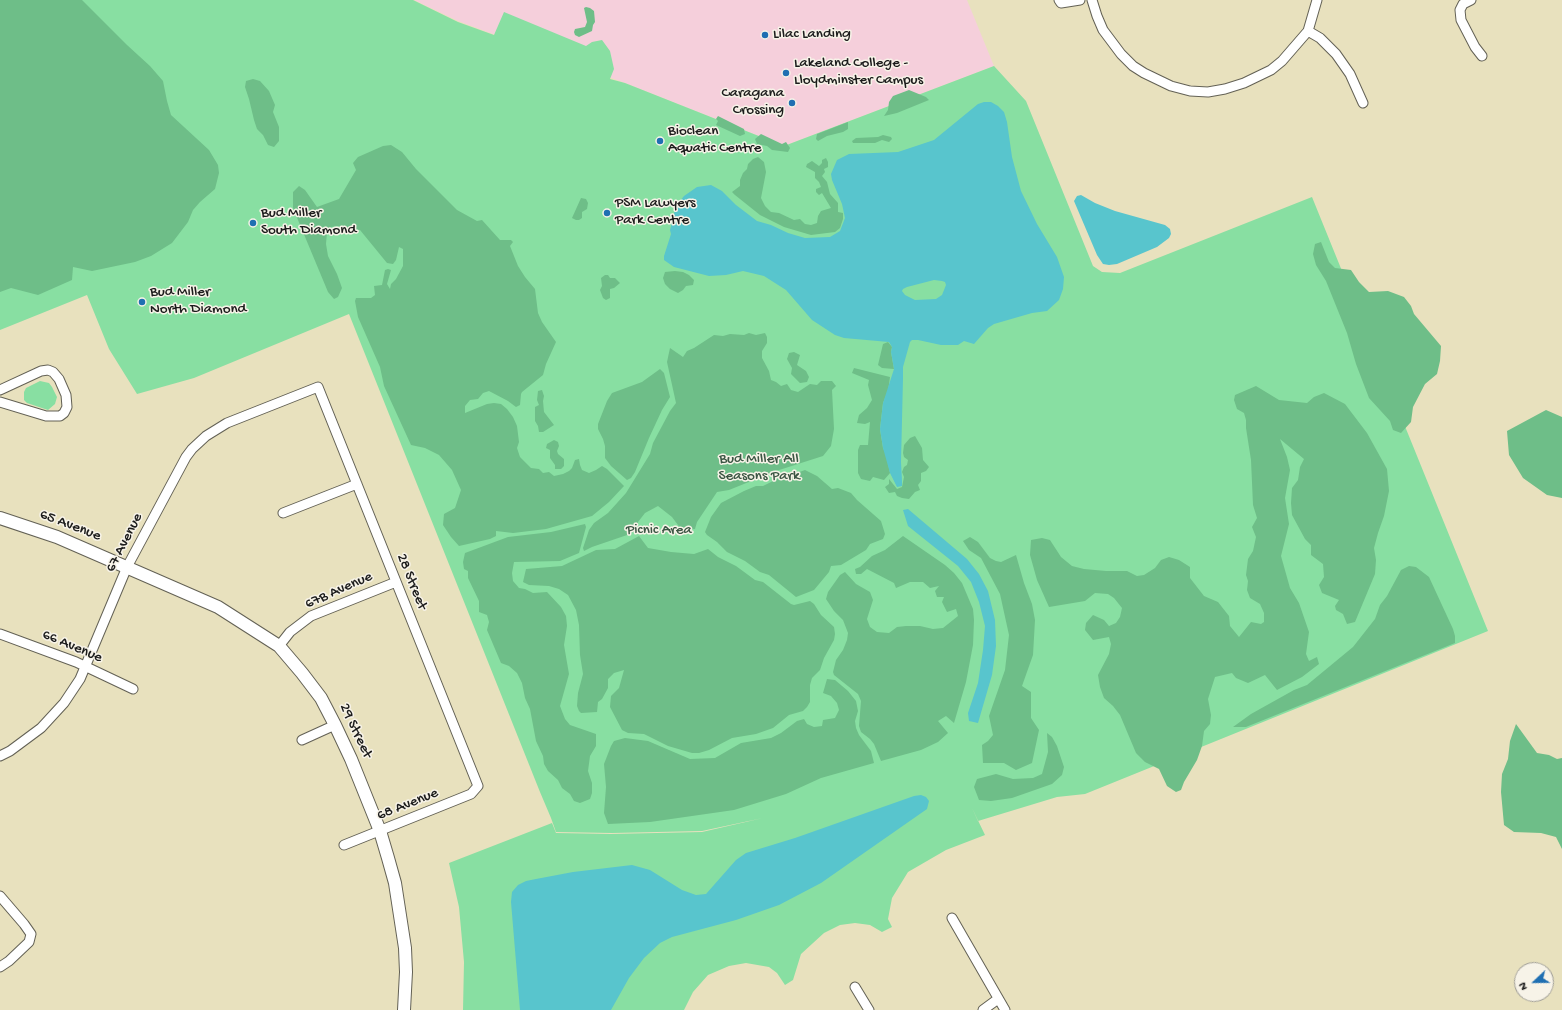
<!DOCTYPE html>
<style>
body{margin:0}
#map{position:relative;width:1562px;height:1010px;overflow:hidden;background:#e8e1be;font-family:"Gochi Hand",sans-serif}
canvas{display:block}
.north{position:absolute;left:1514px;top:962px;width:40px;height:40px;box-sizing:border-box;background:#f7f3e8;border:1px solid #9f9d96;border-radius:50%;rotate:248deg;font-size:11px;font-weight:700;line-height:16px;text-align:center;color:#1c1c1c}
.north::after{content:'';display:block;margin:auto;width:14px;height:18px;background:#1f6fb2;clip-path:polygon(50% 0,100% 100%,50% 72%,0 100%)}
</style>
<div id="map">
<canvas width="1562" height="1010"></canvas>
<div class="north">N</div>
</div>
<script>
const ctx = document.querySelector('canvas').getContext('2d');
ctx.lineJoin = 'round';
function fill(path, color) {
  ctx.fillStyle = color;
  ctx.fill(path, 'evenodd');
}
function shape(rows) {
  const path = new Path2D();
  for (const r of rows) {
    path.moveTo(r[0], r[1]);
    for (let i = 2; i < r.length; i += 2) path.lineTo(r[i], r[i + 1]);
  }
  return path;
}
function trace(path, color, width, dash) {
  ctx.strokeStyle = color;
  ctx.lineWidth = width;
  ctx.lineCap = dash ? 'butt' : 'round';
  ctx.setLineDash(dash || []);
  ctx.stroke(path);
}
function write(font, color, halo, rows, align = 'center') {
  ctx.font = font + ' "Gochi Hand",sans-serif';
  ctx.lineWidth = 3;
  ctx.setLineDash([]);
  ctx.textBaseline = 'middle';
  ctx.strokeStyle = halo;
  ctx.fillStyle = color;
  for (const [text, x, y, turn = 0] of rows) {
    ctx.save();
    ctx.translate(x, y);
    ctx.rotate((+turn || 0) * Math.PI / 180);
    ctx.textAlign = isNaN(turn) ? turn : align;
    if (halo) ctx.strokeText(text, 0, 0);
    ctx.fillText(text, 0, 0);
    ctx.restore();
  }
}
fill(shape([
 [414,0,967,0,994,66,784,146,625,83,458,21]
]), '#f5cfdb');
fill(shape([
 [0,0,413,0,458,22,494,35,504,12,586,46,592,42,602,40,610,51,614,69,610,79,625,83,784,146,994,66,1026,101,1093,266,1102,272,1120,273,1312,197,1488,631,1085,794,1057,797,978,821,972,808,985,835,946,850,908,872,892,898,888,919,892,927,882,932,870,925,855,923,840,925,824,933,801,954,793,980,785,985,777,973,769,967,746,963,729,966,708,975,693,992,684,1010,463,1010,464,962,459,907,449,863,552,823,556,833,611,834,702,832,763,818,702,831,612,833,556,832,551,818,540,792,349,314,194,378,137,394,109,349,87,295,0,330],
 [40,381,49,383,52,387,57,397,55,404,48,410,27,403,24,400,24,392,26,388]
]), '#88dfa2');
fill(shape([
 [0,0,82,0,127,45,150,66,163,81,167,101,171,115,209,150,218,165,219,173,215,189,200,202,193,210,188,222,172,243,151,256,135,262,92,271,73,267,72,280,38,295,11,288,0,292],
 [586,7,590,8,594,11,595,22,593,25,592,31,579,37,575,35,574,32,575,29,585,27,587,22,584,8],
 [253,79,260,81,269,91,275,105,273,112,279,127,279,141,274,147,268,145,263,135,257,129,254,120,249,99,245,87,246,81],
 [909,90,926,97,929,100,897,113,884,116,888,110,889,102,893,96],
 [718,116,744,129,745,134,740,136,716,125,718,121,716,119],
 [848,122,848,129,843,132,827,136,818,141,816,139,817,134],
 [761,134,782,144,786,142,790,148,788,152,772,150,767,146,757,144,755,139],
 [883,135,891,137,892,139,889,142,882,140,875,143,853,143,852,141,856,138,878,137],
 [391,145,402,152,416,169,457,210,477,221,482,220,500,240,511,240,513,242,510,246,518,266,525,277,535,289,538,313,542,322,556,342,546,364,543,375,522,392,521,394,520,405,516,407,508,401,489,391,483,393,478,399,470,400,465,406,465,413,487,404,494,403,501,404,507,409,513,417,517,426,519,442,517,448,520,457,531,468,539,469,543,473,549,472,554,476,563,474,569,471,572,468,575,460,579,459,580,465,582,470,589,473,596,470,602,466,607,469,624,486,609,502,592,516,546,529,513,533,496,531,496,536,490,539,459,546,451,537,443,525,444,514,455,508,461,490,452,470,439,455,425,448,411,445,384,386,380,367,358,317,355,301,356,298,371,298,375,295,374,286,382,285,385,270,388,269,391,270,387,284,390,289,391,284,396,279,403,266,403,249,399,247,396,260,393,264,387,263,360,230,338,226,331,227,327,232,326,244,328,256,337,274,342,288,338,297,334,299,328,292,293,208,293,192,299,186,305,190,317,207,339,199,356,170,353,163,358,157,383,146],
 [758,157,764,162,766,172,761,198,765,206,771,212,779,213,794,220,800,219,805,224,811,225,817,223,818,216,821,211,831,208,822,193,819,195,816,192,816,189,821,187,819,182,815,178,815,172,806,167,807,164,812,161,819,166,822,163,822,160,826,158,828,162,828,167,824,169,825,172,822,176,827,182,830,194,838,203,838,212,843,213,843,219,840,228,835,232,811,235,784,227,760,215,735,195,732,192,740,186,740,180,743,173,747,169,748,164,753,159],
 [581,198,586,199,588,203,587,209,582,212,582,218,579,220,576,220,572,218],
 [1321,242,1329,262,1335,268,1351,270,1359,282,1369,292,1388,291,1404,297,1411,306,1414,314,1441,346,1440,361,1437,374,1425,384,1413,407,1411,422,1401,433,1393,430,1390,421,1369,398,1356,364,1347,333,1326,281,1316,265,1313,254,1315,244],
 [675,271,683,272,689,275,694,280,693,285,686,286,683,290,678,293,670,289,665,284,663,278,665,272],
 [605,275,608,275,610,278,615,278,620,283,614,288,610,289,610,298,606,300,603,298,600,290,602,286,601,278],
 [749,333,756,335,765,333,767,337,767,343,762,351,762,358,769,371,771,380,776,382,781,386,787,384,791,390,798,392,810,384,817,385,821,381,832,381,836,386,832,390,834,429,831,446,823,456,776,471,729,490,717,492,697,522,695,529,681,529,672,517,658,506,645,513,638,522,637,530,630,534,592,547,584,551,583,548,589,530,594,523,608,513,626,493,650,454,653,443,670,411,676,403,667,362,670,348,683,357,687,351,694,348,714,335,723,336,730,334,744,335],
 [888,342,892,347,891,352,894,369,882,368,878,365,883,344],
 [794,352,800,355,797,365,806,371,809,377,807,382,800,383,791,374,792,368,787,359,789,353],
 [854,368,890,377,888,391,883,403,880,429,883,448,886,454,890,473,884,480,873,477,870,481,861,479,858,473,858,450,860,445,868,445,870,422,865,424,857,423,859,415,867,408,872,400,868,385,869,380,852,373],
 [660,369,664,373,670,397,662,410,649,438,635,472,631,478,627,480,611,466,605,458,605,446,603,439,598,429,598,424,607,401,612,393,642,382],
 [1256,386,1279,400,1307,403,1314,397,1324,393,1345,404,1367,433,1387,469,1389,491,1384,516,1378,533,1374,548,1376,560,1375,574,1355,622,1347,624,1343,614,1336,610,1335,606,1339,600,1322,593,1319,585,1324,577,1323,564,1311,555,1311,545,1305,539,1292,515,1291,503,1292,488,1298,480,1300,467,1304,459,1280,439,1287,457,1290,470,1285,498,1289,524,1281,556,1290,588,1299,603,1309,632,1306,654,1309,661,1317,657,1319,664,1302,677,1277,690,1265,675,1248,683,1236,678,1232,673,1215,677,1208,699,1211,715,1210,724,1204,731,1202,746,1197,760,1184,782,1181,790,1176,792,1167,786,1159,769,1145,762,1136,753,1120,715,1113,706,1104,698,1100,687,1098,675,1109,654,1111,644,1109,637,1093,640,1085,630,1086,623,1093,615,1104,620,1109,626,1116,623,1120,617,1122,608,1114,598,1108,594,1095,593,1085,601,1049,607,1037,580,1030,555,1031,540,1042,538,1050,540,1061,557,1072,566,1084,569,1106,571,1127,571,1137,576,1144,575,1155,568,1161,560,1169,557,1179,560,1190,567,1190,578,1204,596,1218,602,1229,616,1230,626,1239,637,1251,622,1261,624,1264,622,1264,613,1260,604,1250,598,1247,590,1248,581,1246,575,1248,559,1253,551,1256,537,1252,527,1257,518,1253,505,1251,460,1246,428,1246,420,1244,413,1237,409,1234,400,1235,395],
 [542,390,544,396,543,401,544,412,554,425,543,432,539,432,538,426,535,421,535,407,539,405,537,400,538,391],
 [1546,410,1562,417,1562,498,1547,495,1523,478,1509,455,1507,431],
 [915,436,922,448,923,460,929,467,926,471,921,473,921,481,918,485,920,490,915,492,909,499,902,498,897,496,895,492,889,493,885,487,889,484,889,479,897,489,902,487,904,477,902,472,904,467,907,465,908,460,904,457,903,453,904,445,910,438],
 [554,440,558,442,559,446,557,451,558,454,564,459,564,466,561,469,555,469,555,465,550,458,550,450,546,448,547,444],
 [805,470,817,476,832,489,838,488,851,493,857,500,881,521,885,534,883,539,870,544,866,550,841,565,831,566,829,572,814,590,796,597,769,575,760,572,745,561,727,552,717,542,707,535,705,532,711,517,721,503,744,491,756,486,763,486,789,473,794,474],
 [585,524,586,527,579,553,560,561,514,562,512,573,513,581,519,588,525,589,533,593,547,592,561,607,566,616,567,626,564,645,569,674,560,706,565,719,570,725,596,734,596,746,590,756,588,771,592,783,592,793,590,799,580,803,574,801,570,794,562,788,558,780,548,771,544,764,543,756,536,741,530,709,525,698,522,683,517,673,509,666,501,663,487,630,489,622,487,615,479,612,479,601,468,578,468,571,464,569,463,562,465,553,508,537,551,532],
 [639,536,648,548,671,552,694,554,708,549,718,557,736,566,755,580,763,582,791,604,794,605,810,601,814,604,821,615,834,627,835,634,834,640,824,658,820,670,812,678,810,685,810,702,807,707,803,711,789,715,773,728,756,734,732,738,709,750,699,753,692,753,668,746,644,734,628,733,622,730,610,707,611,696,619,688,624,670,614,673,608,679,608,688,602,699,598,702,597,712,581,713,579,711,577,706,578,693,583,674,580,655,579,625,576,610,568,595,559,589,549,586,529,585,523,582,526,569,562,566,596,550,615,549],
 [903,536,945,565,954,573,962,583,973,609,974,620,973,645,966,682,954,723,946,716,938,721,948,733,938,742,921,750,881,761,874,744,870,739,861,732,859,726,861,701,858,694,834,675,833,672,836,660,843,650,847,640,848,633,843,620,834,611,826,599,828,592,840,575,845,572,856,584,870,592,873,600,867,619,870,627,877,632,889,633,897,627,906,626,920,626,933,629,943,628,958,616,956,609,947,612,942,602,944,597,937,597,935,591,939,586,930,588,923,582,910,582,896,588,894,583,867,569,861,574,856,574,855,569,860,567,872,556,885,550],
 [970,537,978,542,990,558,996,561,1001,562,1016,555,1024,583,1032,604,1035,620,1033,655,1022,686,1031,692,1031,718,1039,730,1032,763,1016,770,1004,763,983,763,982,745,988,741,993,735,989,716,1005,670,1009,635,1000,594,981,558,969,550,963,541],
 [1409,566,1416,567,1429,577,1453,629,1455,636,1455,643,1246,727,1233,727,1251,714,1294,690,1307,685,1353,647,1375,619,1380,605,1387,596,1401,570],
 [827,679,835,680,848,691,856,701,858,711,855,721,856,728,859,735,871,751,874,763,821,778,786,794,734,810,650,822,608,824,604,813,606,787,604,764,611,746,614,741,625,738,648,741,690,759,715,758,741,743,771,738,781,733,797,721,804,719,807,724,814,727,822,726,823,720,835,718,839,710,837,703,831,696,823,693],
 [1516,724,1537,753,1549,755,1557,759,1562,758,1562,849,1556,837,1541,833,1514,832,1504,825,1501,792,1502,774,1508,759,1510,741],
 [1047,733,1052,737,1057,746,1064,767,1062,775,1052,784,1012,798,991,801,979,800,974,787,977,779,996,774,1013,779,1033,778,1042,774,1048,752]
]), '#6ebe88');
fill(shape([
 [984,102,991,102,998,106,1004,112,1007,122,1012,157,1021,191,1037,224,1057,257,1064,277,1063,289,1059,300,1047,311,1032,313,994,324,988,328,974,344,964,341,958,345,941,345,918,340,912,340,910,342,903,367,903,378,901,462,902,481,902,486,897,487,890,473,883,448,880,429,883,403,894,369,891,352,892,347,889,342,844,338,835,335,812,320,786,290,764,276,743,271,726,275,709,276,674,267,664,260,664,256,671,234,670,230,676,206,684,196,697,187,711,185,722,191,736,205,757,221,771,225,788,233,805,238,830,237,840,231,845,218,842,204,832,180,831,174,837,160,849,154,898,152,934,140,978,104],
 [934,280,942,281,945,282,946,285,942,295,936,299,915,300,905,295,902,291,903,289,907,287],
 [1081,195,1095,203,1115,211,1165,225,1170,229,1171,234,1169,238,1157,247,1117,264,1109,265,1103,264,1097,255,1074,201,1077,196],
 [908,509,967,559,979,574,988,591,995,620,996,646,992,675,978,723,969,721,968,713,978,683,983,650,985,626,979,602,971,582,958,566,908,526,903,510],
 [921,795,926,797,929,801,927,809,821,883,779,905,736,920,672,937,660,943,644,958,629,978,611,1010,520,1010,511,902,512,892,518,885,526,881,536,879,573,872,632,865,650,870,682,890,696,895,706,894,736,860,746,853,795,838,914,796]
]), '#58c5cd');
const minor = shape([
 [1059,0,1061,3,1080,0],
 [1092,0,1097,16,1103,30,1121,54,1133,66,1144,73,1171,86,1190,91,1208,92,1225,89,1244,83,1271,70,1282,61,1308,31,1317,0],
 [1471,0,1463,4,1460,10,1461,20,1475,47,1482,56],
 [1308,31,1320,38,1336,54,1350,74,1363,103],
 [0,390,41,371,48,370,53,372,59,379,66,395,67,407,64,413,60,416,46,416,0,402],
 [283,513,357,484],
 [0,634,76,662,133,689],
 [279,646,290,632,311,616,396,582],
 [302,740,335,725],
 [0,756,10,751,41,728,64,703,80,679,127,567,186,457,192,449,206,436,227,423,318,387,478,786,471,794,344,845],
 [0,896,24,924,31,934,29,942,9,961,0,967],
 [952,918,1005,1010],
 [855,987,869,1010],
 [983,1010,998,999]
]);
const tertiary = shape([
 [0,518,57,537,218,607,279,646,302,673,321,698,335,725,351,759,380,831,388,858,395,883,405,948,406,972,404,1010]
]);
trace(minor, '#636155', 11);
trace(tertiary, '#636155', 14);
trace(minor, '#fff', 9);
trace(tertiary, '#fff', 12);
for (const [x, y, r, color] of [
 [765,35,4,"#1f6fb2"],
 [786,73,4,"#1f6fb2"],
 [792,103,4,"#1f6fb2"],
 [660,141,4,"#1f6fb2"],
 [607,213,4,"#1f6fb2"],
 [253,223,4,"#1f6fb2"],
 [142,302,4,"#1f6fb2"]
]) {
  const dot = new Path2D();
  dot.arc(x, y, r, 0, 2 * Math.PI);
  ctx.fillStyle = color;
  ctx.fill(dot);
  trace(dot, '#f7f3e8', 1.5);
}
write('15px', '#1c1c1c', '#f7f3e8', [
 ["Lilac Landing",773,35],
 ["Lakeland College -",794,64],
 ["Lloydminster Campus",794,81],
 ["Caragana",784,94,"right"],
 ["Crossing",784,111,"right"],
 ["Bioclean",668,132],
 ["Aquatic Centre",668,149],
 ["PSM Lawyers",615,204],
 ["Park Centre",615,221],
 ["Bud Miller",261,214],
 ["South Diamond",261,231],
 ["Bud Miller",150,293],
 ["North Diamond",150,310]
], 'left');
write('15px', '#3c5644', '#f7f3e8', [
 ["Bud Miller All",759,460],
 ["Seasons Park",759,477],
 ["Picnic Area",659,531]
]);
write('15px', '#1c1c1c', '#f7f3e8', [
 ["65 Avenue",70,526,21],
 ["67 Avenue",125,543,-63],
 ["28 Street",411,582,68],
 ["67B Avenue",339,591,-24],
 ["66 Avenue",72,647,23],
 ["29 Street",355,731,65],
 ["68 Avenue",408,805,-22]
]);
</script>
